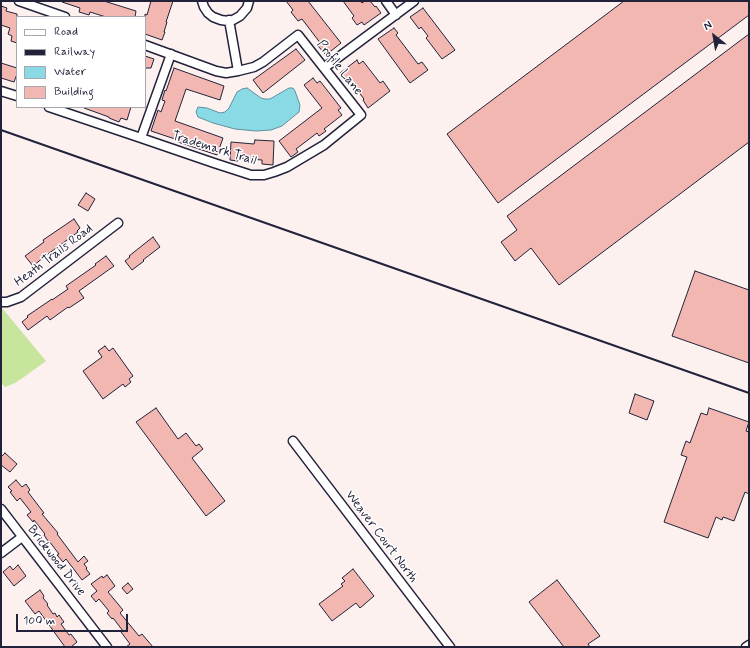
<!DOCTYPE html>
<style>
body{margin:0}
#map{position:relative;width:750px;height:648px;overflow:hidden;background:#fcf1ef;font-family:Mynerve,sans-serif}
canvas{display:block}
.frame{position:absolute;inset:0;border:2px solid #22223b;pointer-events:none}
.legend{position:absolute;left:16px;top:16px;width:130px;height:92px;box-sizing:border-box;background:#fff;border:1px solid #a7a7b1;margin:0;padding:5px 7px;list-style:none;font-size:12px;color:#22223b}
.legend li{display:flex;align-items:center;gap:8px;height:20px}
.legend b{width:20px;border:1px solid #a7a7b1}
.north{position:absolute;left:694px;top:16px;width:40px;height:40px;-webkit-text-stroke:3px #fff;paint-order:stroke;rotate:329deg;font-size:11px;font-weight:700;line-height:16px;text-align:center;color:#22223b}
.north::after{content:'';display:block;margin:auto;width:14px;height:18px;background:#22223b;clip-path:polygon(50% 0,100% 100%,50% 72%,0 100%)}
.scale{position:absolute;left:16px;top:614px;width:112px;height:18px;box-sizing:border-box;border:2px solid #22223b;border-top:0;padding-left:5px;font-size:12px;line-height:14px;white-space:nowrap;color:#22223b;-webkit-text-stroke:3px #fff;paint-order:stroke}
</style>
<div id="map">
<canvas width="750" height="648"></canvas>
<div class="frame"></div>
<ul class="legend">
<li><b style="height:5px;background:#fff"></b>Road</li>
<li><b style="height:5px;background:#22223b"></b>Railway</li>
<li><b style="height:11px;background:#89dae4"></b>Water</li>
<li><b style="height:11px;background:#f2b7b1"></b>Building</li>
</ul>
<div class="north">N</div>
<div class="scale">100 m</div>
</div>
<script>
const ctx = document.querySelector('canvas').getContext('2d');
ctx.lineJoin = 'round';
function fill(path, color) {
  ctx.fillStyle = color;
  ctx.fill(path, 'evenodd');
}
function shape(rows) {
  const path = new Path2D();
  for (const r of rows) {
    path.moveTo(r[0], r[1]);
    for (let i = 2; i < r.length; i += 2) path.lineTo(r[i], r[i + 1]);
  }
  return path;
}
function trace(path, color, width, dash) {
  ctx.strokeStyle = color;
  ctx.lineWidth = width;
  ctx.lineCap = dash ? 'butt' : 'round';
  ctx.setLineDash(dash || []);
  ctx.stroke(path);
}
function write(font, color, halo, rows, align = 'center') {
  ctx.font = font + ' Mynerve,sans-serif';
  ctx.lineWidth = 3;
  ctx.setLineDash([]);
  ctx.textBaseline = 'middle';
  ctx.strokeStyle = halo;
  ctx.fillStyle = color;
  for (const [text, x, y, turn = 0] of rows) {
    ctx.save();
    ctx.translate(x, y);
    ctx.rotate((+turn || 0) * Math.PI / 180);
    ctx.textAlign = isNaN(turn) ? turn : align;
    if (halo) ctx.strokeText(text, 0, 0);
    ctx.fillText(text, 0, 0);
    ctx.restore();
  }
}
fill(shape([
 [1,308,2,308,46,361,24,377,15,383,5,387,1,383]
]), '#c7e59c');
const water = shape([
 [247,88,261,98,265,99,270,99,289,88,293,88,295,91,300,105,299,112,282,126,271,130,256,131,235,129,213,123,198,117,196,112,198,107,207,108,220,113,225,112,229,108,237,92,242,89,247,88]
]);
fill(water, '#89dae4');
trace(water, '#6090a0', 1);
const building = shape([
 [62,1,104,1,136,11,135,17,106,17,90,12,89,15,79,12,80,8,62,2,62,1],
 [151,1,173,1,166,22,167,22,164,32,165,32,162,40,145,34,145,14,147,15,151,1],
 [286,1,308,1,341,43,326,55,318,46,321,44,302,19,298,21,291,12,293,10,286,1],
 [343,1,360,1,362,3,365,1,370,1,375,7,376,6,381,13,364,25,362,22,357,25,352,18,354,16,343,1],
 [624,1,749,1,749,15,498,203,447,134,624,1],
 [1,6,7,8,6,11,17,14,17,43,11,41,12,36,8,34,10,28,1,25,1,6],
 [423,8,455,50,442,59,426,38,428,36,421,27,419,29,410,17,423,8],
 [394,28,398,33,396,35,418,64,422,62,428,70,410,83,378,39,394,28],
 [749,34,749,142,559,285,531,248,515,261,501,242,517,230,507,216,749,34],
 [296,49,305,60,263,93,253,80,296,49],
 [145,56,154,59,151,68,145,68,145,56],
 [357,60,359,64,363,61,380,83,383,81,390,91,368,108,363,100,364,99,354,86,353,87,347,79,346,80,340,73,357,60],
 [1,63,17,68,17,74,14,82,1,78,1,63],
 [174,68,224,86,220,100,186,89,175,121,223,138,217,155,178,142,178,140,151,131,158,110,161,112,165,101,162,100,165,90,166,91,174,68],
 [313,78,317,83,320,81,341,108,338,110,342,115,324,129,326,131,319,136,317,133,296,149,298,152,291,157,279,141,322,108,304,85,313,78],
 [84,107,131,107,127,120,121,118,119,122,109,118,109,117,84,108,84,107],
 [255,140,274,141,273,165,262,164,262,160,238,158,238,161,230,160,231,142,254,144,255,140],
 [86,193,95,199,88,211,78,205,86,193],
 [74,219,80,228,77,231,78,232,44,257,33,266,25,256,44,242,43,240,74,219],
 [153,237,160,247,143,260,144,261,132,270,125,261,130,257,129,256,153,237],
 [106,256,114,266,79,291,84,298,69,308,68,307,50,320,47,316,28,330,22,322,28,317,27,316,52,299,52,300,68,289,66,286,96,265,95,264,106,256],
 [695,271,749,290,749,363,672,336,695,271],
 [105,346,109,351,113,348,133,376,129,379,131,382,125,387,123,384,103,399,83,371,102,357,98,351,105,346],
 [635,394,654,401,647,420,629,413,635,394],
 [156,408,178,439,186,433,196,446,199,444,203,449,192,458,225,501,206,516,136,422,156,408],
 [709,408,749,422,746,431,749,432,749,494,745,492,734,521,723,517,722,520,716,517,708,538,664,522,687,457,681,455,686,441,690,443,701,413,707,415,709,408],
 [5,453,17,464,10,472,1,465,1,457,5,453],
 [16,480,22,487,26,484,30,490,28,492,44,513,42,514,58,533,57,534,78,562,84,556,88,561,84,564,87,568,86,569,90,574,82,580,66,559,63,562,57,555,59,554,49,541,48,541,44,535,45,534,34,520,33,522,27,515,31,512,20,498,17,501,10,492,12,491,8,487,16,480],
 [18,565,26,576,14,586,3,572,10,566,13,570,18,565],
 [353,569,374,596,360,608,356,603,332,621,319,604,343,586,341,584,345,581,342,578,353,569],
 [107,575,115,586,108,592,123,610,120,613,139,636,142,634,153,647,126,647,130,644,121,632,123,631,113,618,112,619,107,613,109,611,99,599,96,602,91,596,97,591,91,584,102,576,103,578,107,575],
 [557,580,600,636,588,644,590,647,564,647,529,602,557,580],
 [128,583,133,589,127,594,122,588,128,583],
 [40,590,44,596,43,598,48,604,47,605,53,614,55,613,57,617,59,615,64,622,61,624,69,635,71,634,77,642,71,647,65,647,39,611,35,614,25,601,40,590]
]);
fill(building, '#f2b7b1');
trace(building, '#22223b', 1);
const minor = shape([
 [19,1,65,17],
 [202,1,204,7,208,13,213,17,221,20,228,21,233,20,240,16,247,8,249,1],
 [386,1,396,15],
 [229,20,238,71],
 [324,68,414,1],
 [1,91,17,96],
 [49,107,141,138,214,163,251,175,264,175,274,172,287,167,324,145,361,115,298,35,263,62,254,67,238,71,226,73,216,71,145,45],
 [141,138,171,54],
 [1,302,7,302,21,297,118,223],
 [293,441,450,647],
 [1,509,107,647],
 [1,553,22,537],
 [746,647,749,645]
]);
trace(minor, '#22223b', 11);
trace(minor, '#fff', 8);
trace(shape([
 [1,130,749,393]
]), '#22223b', 2);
write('13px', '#22223b', '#fff', [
 ["Profile Lane",339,68,52],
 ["Trademark Trail",214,149,17],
 ["Heath Trails Road",54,256,-37],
 ["Weaver Court North",381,537,53],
 ["Brickwood Drive",56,561,52]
]);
</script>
